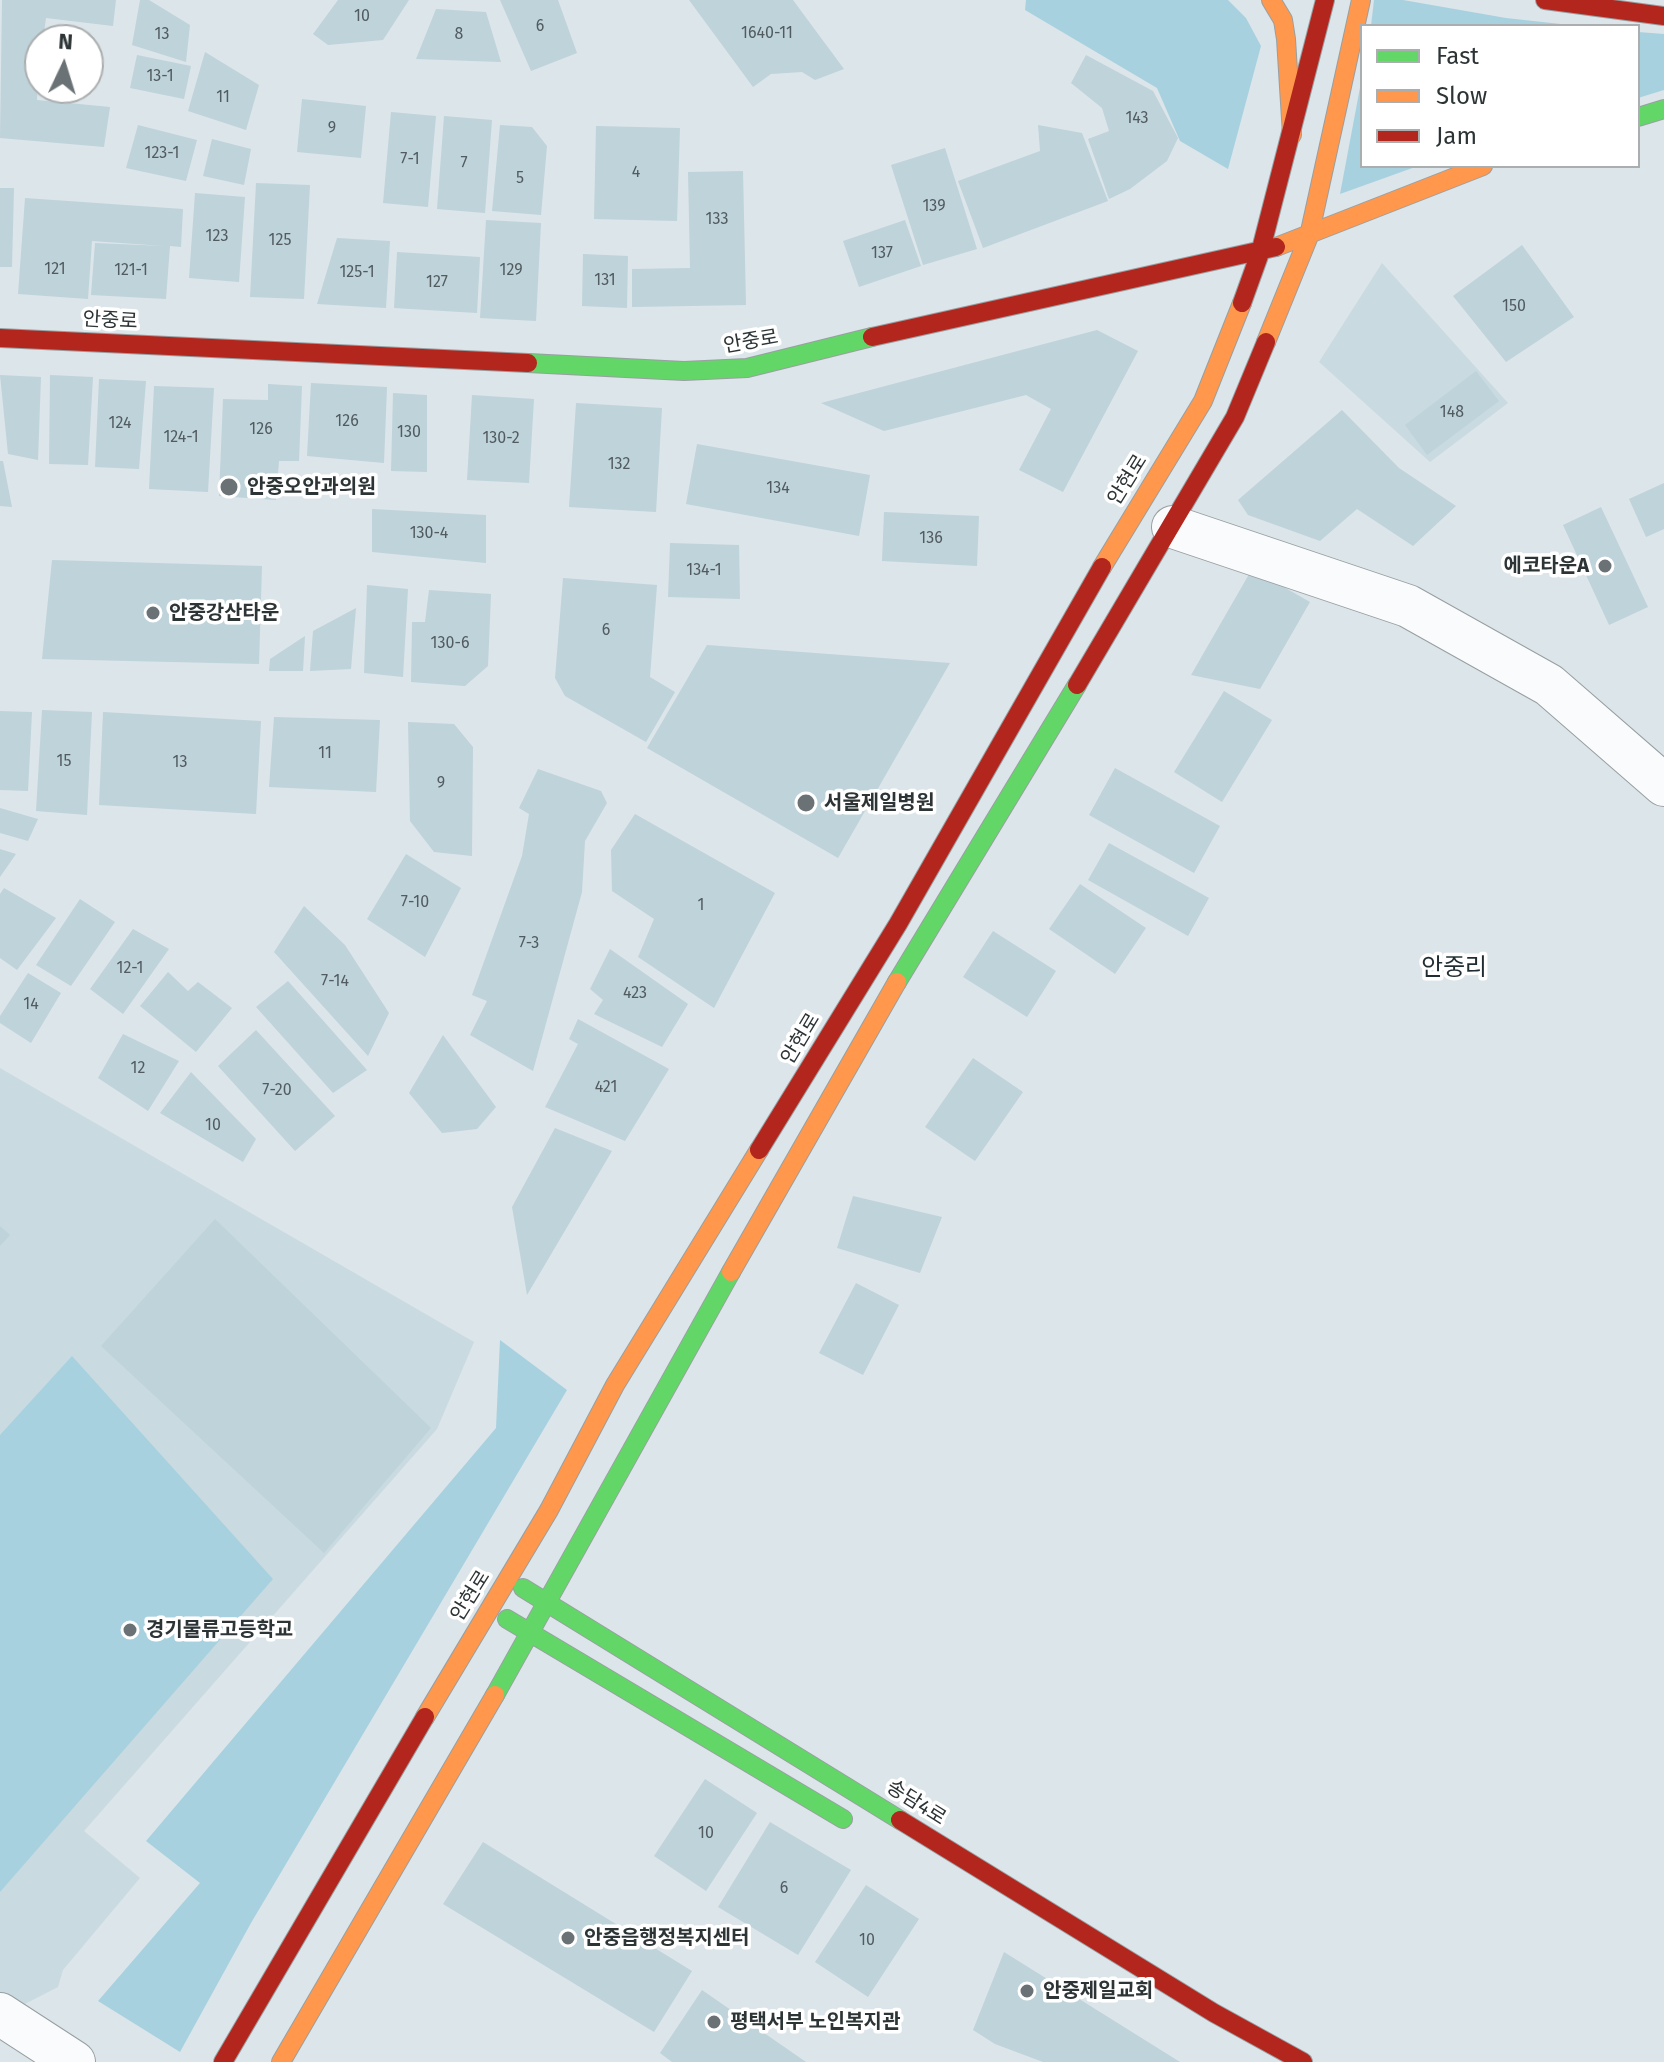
<!DOCTYPE html>
<meta charset="utf-8">
<style>
body{margin:0}
#map{position:relative;width:1664px;height:2062px;overflow:hidden;background:#dce5e9;font-family:"Fira Sans",sans-serif}
canvas{display:block}
.legend{position:absolute;left:1360px;top:24px;width:280px;height:144px;box-sizing:border-box;background:#fff;border:2px solid #abaeaf;margin:0;padding:10px 14px;list-style:none;font-size:24px;color:#2d3436}
.legend li{display:flex;align-items:center;gap:16px;height:40px}
.legend b{width:40px;border:2px solid #abaeaf}
.north{position:absolute;left:24px;top:24px;width:80px;height:80px;box-sizing:border-box;background:#fff;border:2px solid #abaeaf;border-radius:50%;rotate:4deg;font-size:22px;font-weight:700;line-height:32px;text-align:center;color:#2d3436}
.north::after{content:'';display:block;margin:auto;width:28px;height:36px;background:#6a7275;clip-path:polygon(50% 0,100% 100%,50% 72%,0 100%)}
</style>
<div id="map">
<canvas width="1664" height="2062"></canvas>
<ul class="legend">
<li><b style="height:10px;background:#63d668"></b>Fast</li>
<li><b style="height:10px;background:#ff974d"></b>Slow</li>
<li><b style="height:10px;background:#b3261e"></b>Jam</li>
</ul>
<div class="north">N</div>
</div>
<script>
const ctx = document.querySelector('canvas').getContext('2d');
ctx.lineJoin = 'round';
function fill(path, color) {
  ctx.fillStyle = color;
  ctx.fill(path, 'evenodd');
}
function shape(rows) {
  const path = new Path2D();
  for (const r of rows) {
    path.moveTo(r[0], r[1]);
    for (let i = 2; i < r.length; i += 2) path.lineTo(r[i], r[i + 1]);
  }
  return path;
}
function trace(path, color, width, dash) {
  ctx.strokeStyle = color;
  ctx.lineWidth = width;
  ctx.lineCap = dash ? 'butt' : 'round';
  ctx.setLineDash(dash || []);
  ctx.stroke(path);
}
function write(font, color, halo, rows, align = 'center') {
  ctx.font = font + ' "Fira Sans","Noto Sans KR",sans-serif';
  ctx.lineWidth = 7;
  ctx.setLineDash([]);
  ctx.textBaseline = 'middle';
  ctx.strokeStyle = halo;
  ctx.fillStyle = color;
  for (const [text, x, y, turn = 0] of rows) {
    ctx.save();
    ctx.translate(x, y);
    ctx.rotate((+turn || 0) * Math.PI / 180);
    ctx.textAlign = isNaN(turn) ? turn : align;
    if (halo) ctx.strokeText(text, 0, 0);
    ctx.fillText(text, 0, 0);
    ctx.restore();
  }
}
fill(shape([
 [1382,263,1508,403,1430,462,1319,362],
 [0,1068,474,1342,437,1429,84,1831,140,1878,63,1970,58,1987,15,2009,0,1999]
]), '#c9dbe1');
fill(shape([
 [1026,0,1228,0,1246,18,1261,46,1228,169,1180,141,1157,88,1025,10],
 [1374,0,1403,0,1506,18,1579,26,1371,26],
 [1638,32,1664,34,1664,90,1638,98],
 [1362,77,1362,166,1418,166,1340,194],
 [500,1340,567,1390,251,1923,180,2052,98,2001,200,1883,146,1841,496,1428],
 [72,1356,273,1579,0,1892,0,1435]
]), '#a8d1e0');
fill(shape([
 [2,0,116,0,113,26,46,18,43,40,40,40,37,100,110,107,104,147,0,138],
 [140,0,149,0,190,25,186,62,132,45],
 [338,0,409,0,383,40,328,45,313,34],
 [500,0,558,0,577,53,531,71],
 [689,0,793,0,844,69,815,80,802,72,771,74,753,87],
 [436,9,486,12,501,62,416,59],
 [205,52,259,85,246,130,188,111],
 [137,55,191,66,184,99,130,88],
 [1086,55,1153,91,1178,138,1167,161,1130,189,1109,199,1088,139,1109,131,1102,108,1071,83],
 [302,99,366,106,361,158,297,152],
 [391,112,436,116,428,207,383,203],
 [444,116,492,120,485,213,437,209],
 [138,125,197,140,186,181,126,168],
 [500,125,532,127,547,146,541,215,492,211],
 [1038,125,1082,133,1108,201,983,248,958,181,1040,151],
 [596,126,680,128,677,221,594,219],
 [212,139,251,149,244,185,203,176],
 [945,148,977,249,923,265,891,165],
 [743,171,746,305,632,307,632,269,690,268,688,172],
 [256,183,310,185,304,299,250,297],
 [0,188,14,188,12,267,0,267],
 [195,193,245,197,239,282,189,278],
 [25,198,183,209,181,247,170,246,166,299,91,295,95,243,164,246,92,241,88,299,18,294],
 [486,220,541,223,536,321,480,318],
 [905,220,921,266,859,287,843,241],
 [337,238,390,241,386,308,317,304],
 [1522,245,1574,317,1506,362,1453,296],
 [397,252,480,257,477,313,394,308],
 [583,254,628,256,627,308,582,306],
 [1097,330,1138,351,1063,492,1019,470,1051,409,1026,395,884,431,821,403],
 [1476,371,1499,401,1427,455,1405,425],
 [0,375,41,377,38,460,8,454],
 [50,375,93,377,88,465,49,464],
 [99,379,146,381,139,469,95,467],
 [311,383,387,387,384,463,307,456],
 [268,384,302,386,299,461,279,461,276,500,219,496,223,399,268,400],
 [154,386,214,388,208,492,149,489],
 [393,393,427,395,427,472,391,471],
 [472,395,534,399,529,483,467,480],
 [576,403,662,408,656,512,569,507],
 [1342,410,1399,468,1456,506,1413,546,1357,509,1320,541,1248,515,1238,500],
 [697,444,870,475,859,536,686,504],
 [0,461,3,461,12,507,0,506],
 [1664,483,1664,529,1646,537,1629,499],
 [1601,507,1648,607,1609,625,1563,525],
 [372,509,486,515,486,563,372,552],
 [884,512,979,516,977,566,882,561],
 [670,543,739,545,740,599,668,597],
 [52,560,262,566,259,664,42,659],
 [1252,569,1310,602,1260,689,1191,675],
 [563,578,657,585,650,677,675,692,646,742,565,696,555,678],
 [367,585,408,589,403,677,364,673],
 [429,590,491,594,488,666,465,686,411,682,412,622,425,622],
 [356,608,351,669,310,671,313,631],
 [305,636,303,671,269,671,270,659],
 [707,645,950,663,838,858,647,748],
 [1224,691,1272,720,1222,802,1174,772],
 [42,710,92,712,87,815,36,811],
 [0,711,32,712,28,791,0,790],
 [103,712,261,721,256,814,99,805],
 [274,717,380,720,376,792,269,787],
 [408,722,454,724,473,747,472,856,434,852,410,821],
 [1115,768,1220,826,1194,873,1089,815],
 [538,769,601,791,607,803,585,841,582,892,533,1071,470,1035,487,1001,472,995,522,856,529,814,519,808],
 [0,808,38,819,28,841,0,833],
 [635,814,775,893,714,1008,638,957,654,919,612,891,611,850],
 [1109,843,1209,898,1188,936,1088,880],
 [0,849,16,854,0,877],
 [406,854,461,888,425,957,367,919],
 [1080,884,1146,928,1115,974,1049,929],
 [4,888,56,918,17,970,0,958,0,894],
 [80,899,115,922,71,986,36,965],
 [304,906,345,945,389,1013,368,1056,274,952],
 [133,929,169,949,123,1014,90,989],
 [993,931,1056,971,1027,1017,963,977],
 [610,949,688,1004,662,1047,594,1014,603,1000,590,989],
 [168,972,188,991,198,982,232,1008,196,1052,140,1006],
 [28,973,61,993,31,1043,0,1023,0,1016],
 [288,981,367,1070,333,1093,256,1007],
 [578,1019,669,1069,625,1141,545,1107,578,1044,569,1039],
 [256,1030,335,1116,295,1151,218,1066],
 [123,1034,179,1061,148,1111,98,1078],
 [443,1035,496,1107,477,1129,442,1133,409,1093],
 [973,1058,1023,1092,975,1161,925,1127],
 [191,1072,256,1139,243,1162,160,1113],
 [555,1128,612,1151,527,1295,512,1207],
 [853,1196,942,1217,920,1273,837,1248],
 [215,1219,431,1428,324,1553,101,1346],
 [0,1226,10,1235,0,1246],
 [856,1283,899,1305,863,1375,819,1353],
 [705,1779,757,1813,706,1891,654,1856],
 [770,1822,851,1870,798,1955,718,1907],
 [483,1842,692,1971,654,2032,443,1904],
 [866,1885,919,1919,868,1997,815,1962],
 [1004,1952,1180,2062,1043,2062,995,2044,973,2030],
 [702,1990,806,2062,672,2062,660,2053]
]), '#bfd3da');
const street = shape([
 [1173,527,1408,606,1549,685,1664,785],
 [0,2014,74,2062]
]);
const fast = shape([
 [1638,117,1664,109],
 [528,363,684,371,747,368,872,337],
 [897,982,1077,685],
 [523,1588,900,1820],
 [507,1619,843,1819],
 [495,1695,731,1272]
]);
const slow = shape([
 [1271,0,1283,20,1286,39,1292,135],
 [1276,247,1483,166],
 [1266,342,1309,236,1361,0],
 [1102,567,1203,401,1242,303],
 [731,1272,897,982],
 [425,1717,549,1510,615,1385,759,1150],
 [281,2062,495,1695]
]);
const jam = shape([
 [1545,0,1664,16],
 [1242,303,1260,253,1325,0],
 [872,337,1276,247],
 [0,338,528,363],
 [1077,685,1235,417,1266,342],
 [759,1150,898,924,1102,567],
 [900,1820,1214,2013,1303,2062],
 [223,2062,425,1717]
]);
trace(street, '#989fa1', 44);
trace(fast, '#989fa1', 20);
trace(slow, '#989fa1', 20);
trace(jam, '#989fa1', 20);
trace(street, '#fafbfc', 42);
trace(fast, '#63d668', 18);
trace(slow, '#ff974d', 18);
trace(jam, '#b3261e', 18);
for (const [x, y, r, color] of [
 [229,487,10,"#6a7275"],
 [1605,566,8,"#6a7275"],
 [153,613,8,"#6a7275"],
 [806,803,10,"#6a7275"],
 [130,1630,8,"#6a7275"],
 [568,1938,8,"#6a7275"],
 [1027,1991,8,"#6a7275"],
 [714,2022,8,"#6a7275"]
]) {
  const dot = new Path2D();
  dot.arc(x, y, r, 0, 2 * Math.PI);
  ctx.fillStyle = color;
  ctx.fill(dot);
  trace(dot, '#fff', 3);
}
write('16px', '#525c60', null, [
 ["10",362,17],
 ["6",540,27],
 ["1640-11",767,34],
 ["13",162,35],
 ["8",459,35],
 ["13-1",160,77],
 ["11",223,98],
 ["143",1137,119],
 ["9",332,129],
 ["123-1",162,154],
 ["7-1",410,160],
 ["7",464,164],
 ["4",636,173],
 ["5",520,179],
 ["139",934,207],
 ["133",717,220],
 ["123",217,237],
 ["125",280,241],
 ["137",882,254],
 ["121",55,270],
 ["121-1",131,271],
 ["129",511,271],
 ["125-1",357,273],
 ["131",605,281],
 ["127",437,283],
 ["150",1514,307],
 ["148",1452,413],
 ["126",347,422],
 ["124",120,424],
 ["126",261,430],
 ["130",409,433],
 ["124-1",181,438],
 ["130-2",501,439],
 ["132",619,465],
 ["134",778,489],
 ["130-4",429,534],
 ["136",931,539],
 ["134-1",704,571],
 ["6",606,631],
 ["130-6",450,644],
 ["11",325,754],
 ["15",64,762],
 ["13",180,763],
 ["9",441,784],
 ["7-10",415,903],
 ["1",701,906],
 ["7-3",529,944],
 ["12-1",130,969],
 ["7-14",335,982],
 ["423",635,994],
 ["14",31,1005],
 ["12",138,1069],
 ["421",606,1088],
 ["7-20",277,1091],
 ["10",213,1126],
 ["10",706,1834],
 ["6",784,1889],
 ["10",867,1941]
]);
write('20px', '#2d3436', '#fff', [
 ["안중로",110,321,3],
 ["안중로",751,342,-10],
 ["안현로",1128,480,-58],
 ["안현로",801,1039,-59],
 ["안현로",471,1596,-58],
 ["송담4로",916,1803,32]
]);
write('bold 20px', '#2d3436', '#fff', [
 ["안중오안과의원",247,487],
 ["에코타운A",1589,566,"right"],
 ["안중강산타운",169,613],
 ["서울제일병원",824,803],
 ["경기물류고등학교",146,1630],
 ["안중읍행정복지센터",584,1938],
 ["안중제일교회",1043,1991],
 ["평택서부 노인복지관",730,2022]
], 'left');
write('24px', '#1f2d32', '#fff', [
 ["안중리",1454,968]
]);
</script>
